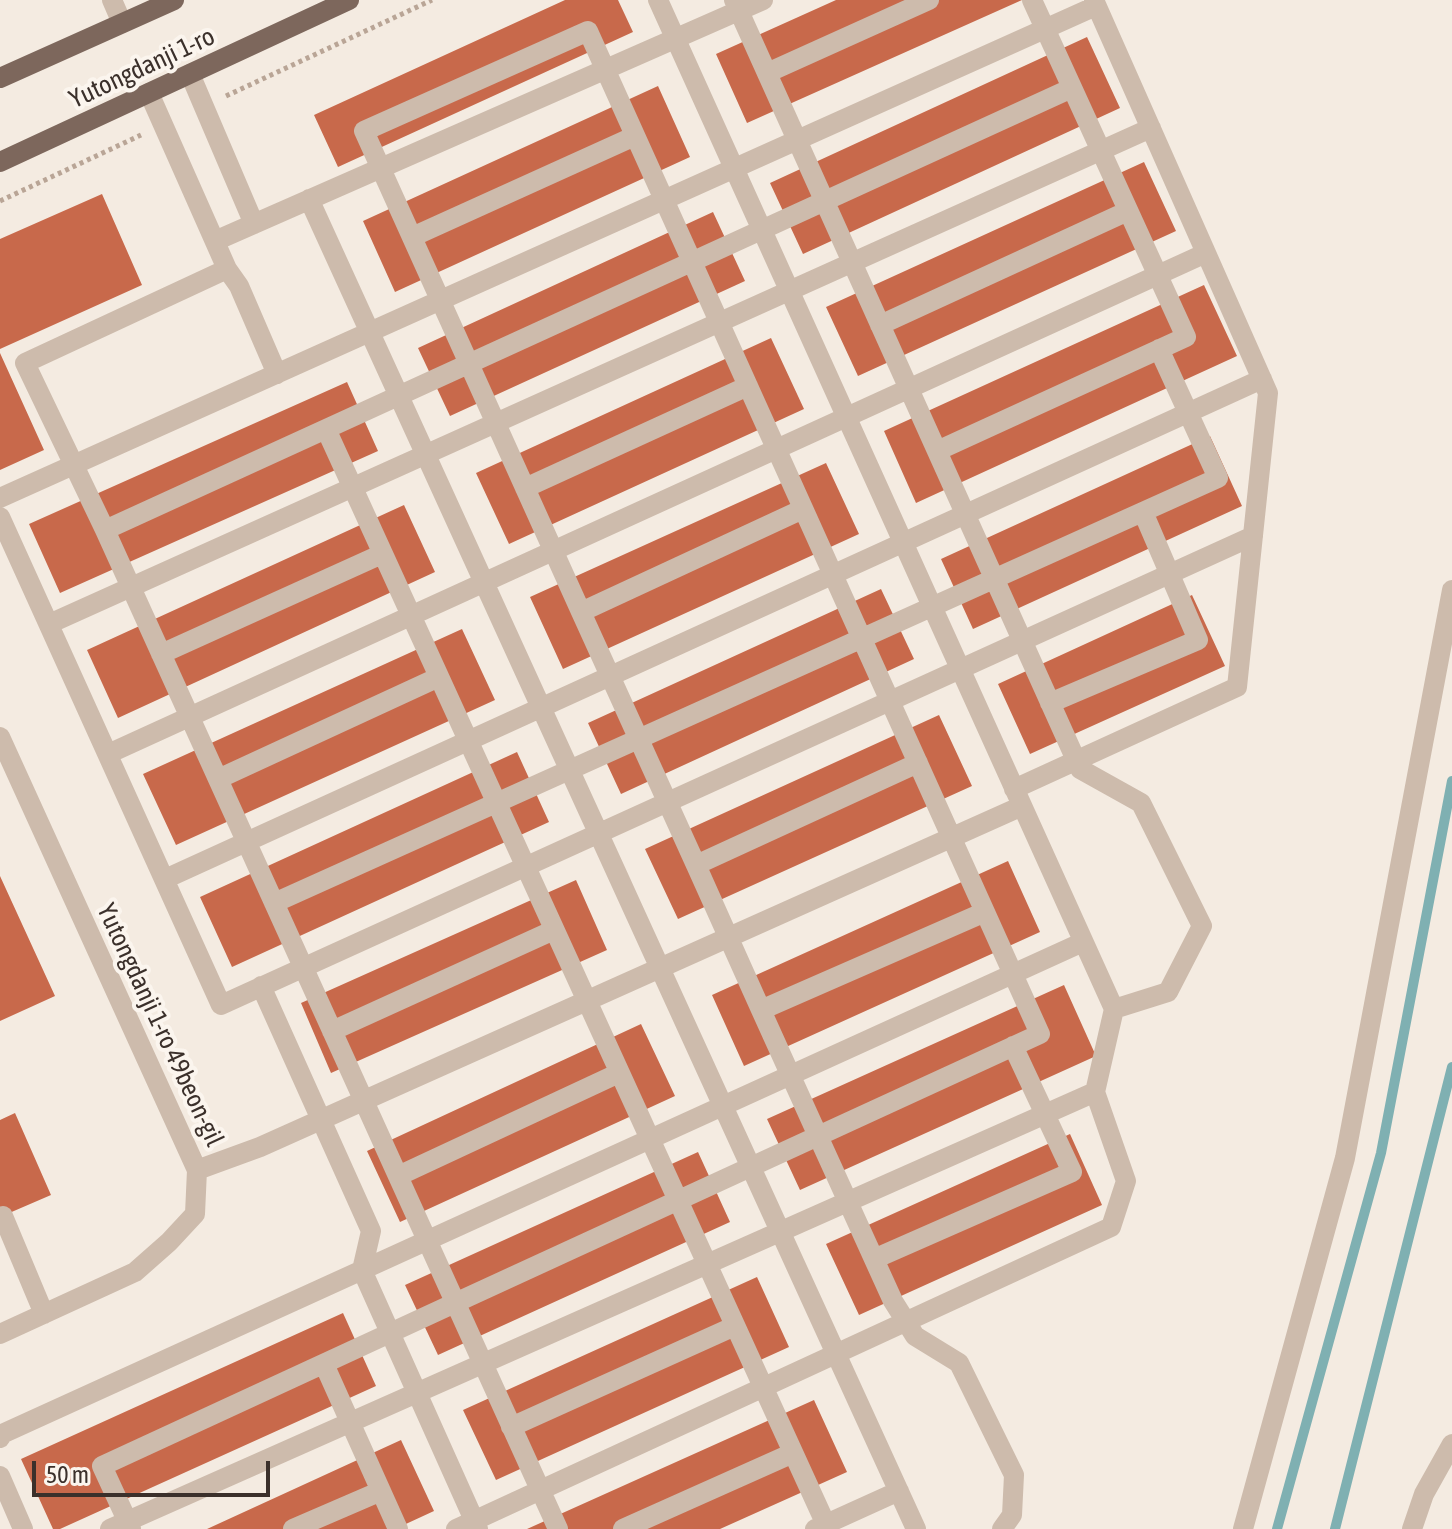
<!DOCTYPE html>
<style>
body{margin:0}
#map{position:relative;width:1452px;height:1529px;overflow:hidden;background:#f4ebe1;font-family:"Asap Condensed",sans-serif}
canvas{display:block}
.scale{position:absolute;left:32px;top:1461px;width:238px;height:36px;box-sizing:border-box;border:4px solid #3b302b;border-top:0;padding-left:10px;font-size:24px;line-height:28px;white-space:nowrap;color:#3b302b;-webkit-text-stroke:6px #fbf5ee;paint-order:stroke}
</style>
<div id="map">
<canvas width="1452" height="1529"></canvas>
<div class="scale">50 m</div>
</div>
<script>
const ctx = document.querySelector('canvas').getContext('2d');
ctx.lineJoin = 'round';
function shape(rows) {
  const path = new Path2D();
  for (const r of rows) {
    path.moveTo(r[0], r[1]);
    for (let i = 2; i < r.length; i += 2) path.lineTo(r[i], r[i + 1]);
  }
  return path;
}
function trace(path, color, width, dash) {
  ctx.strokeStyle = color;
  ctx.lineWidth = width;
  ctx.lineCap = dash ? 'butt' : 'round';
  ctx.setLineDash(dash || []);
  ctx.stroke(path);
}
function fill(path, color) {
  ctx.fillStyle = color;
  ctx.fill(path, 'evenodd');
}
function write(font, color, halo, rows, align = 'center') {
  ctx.font = font + ' "Asap Condensed",sans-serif';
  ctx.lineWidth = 8;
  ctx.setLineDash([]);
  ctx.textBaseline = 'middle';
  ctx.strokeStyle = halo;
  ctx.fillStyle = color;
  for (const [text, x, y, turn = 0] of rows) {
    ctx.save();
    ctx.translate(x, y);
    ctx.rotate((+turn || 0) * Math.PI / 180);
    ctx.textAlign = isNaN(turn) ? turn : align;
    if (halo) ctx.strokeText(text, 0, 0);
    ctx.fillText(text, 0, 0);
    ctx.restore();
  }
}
trace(shape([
 [1277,1529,1381,1153,1452,781],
 [1335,1529,1452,1067]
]), '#7fb0b2', 10);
fill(shape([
 [565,0,618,0,633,32,338,167,314,115],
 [836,0,1022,0,747,123,716,54],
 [1087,37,1120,108,803,254,770,183],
 [658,86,690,157,395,292,363,221],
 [1144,162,1176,231,858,376,826,307],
 [102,194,142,285,0,349,0,239],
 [713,212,745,281,450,416,418,348],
 [1204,285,1237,356,916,503,884,431],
 [771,338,804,409,509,544,476,473],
 [0,353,44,450,0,470],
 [347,382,378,451,60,593,29,524],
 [1210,436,1242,506,973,629,941,559],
 [826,463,859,534,563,669,530,597],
 [404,505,435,572,118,718,87,650],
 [881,589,914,659,621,794,588,723],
 [1192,595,1225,666,1030,754,998,684],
 [462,629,495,700,176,845,143,774],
 [939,715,972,786,678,919,645,849],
 [517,752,549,822,232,967,200,897],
 [1008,861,1040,932,744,1066,712,995],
 [0,876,55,996,0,1021],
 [576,880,607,950,331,1073,301,1003],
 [1064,985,1096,1056,800,1190,767,1119],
 [641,1024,675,1096,400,1222,367,1151],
 [15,1113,51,1195,0,1217,0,1120],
 [1070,1134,1102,1205,859,1315,826,1244],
 [698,1152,730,1222,438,1355,405,1285],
 [757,1277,789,1347,496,1480,463,1410],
 [343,1313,376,1386,60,1529,53,1529,21,1459],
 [814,1400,847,1472,720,1529,527,1529],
 [401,1440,434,1511,395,1529,207,1529]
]), '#c8694b');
trace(shape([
 [226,96,432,0],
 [0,201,141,135]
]), '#b9a596', 5, [4, 4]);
trace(shape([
 [112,0,122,23],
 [734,0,1080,769,1141,803,1202,926,1168,992,1114,1009],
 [767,73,929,0],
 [190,74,254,224],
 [149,93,227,269,239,286,277,374],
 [309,199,916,1529],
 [412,237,635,136],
 [215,241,763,0],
 [227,269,25,363,105,530,558,1529],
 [880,325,1128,211],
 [326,429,828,1529],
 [937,451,1186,337,1032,0],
 [525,488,748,386],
 [0,498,1096,6],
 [0,517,221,1005,1253,536],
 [105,530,1072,88],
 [581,612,803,509],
 [49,624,1151,128],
 [161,654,382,554],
 [1050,703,1198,640,1143,512],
 [0,737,197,1170,195,1214,169,1242,135,1272,0,1334],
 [108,754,1206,253],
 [218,779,439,677],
 [1014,789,1237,687,1268,393,1094,0],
 [696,865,918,763],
 [165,879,1262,379],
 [274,903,1218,478,1159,349],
 [261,986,371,1231,362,1270,478,1529],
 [761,1010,985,912],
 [332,1031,554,930],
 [197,1170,260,1147,1022,806],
 [398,1176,619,1073],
 [3,1216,44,1314],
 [874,1259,1072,1172,1013,1046],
 [324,1364,398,1529],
 [511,1427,735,1326],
 [0,1438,2,1434,1083,942],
 [0,1476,23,1529],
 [110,1529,1095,1092],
 [131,1529,102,1466,455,1303,818,1136,1040,1034,588,31,364,131,581,612,696,865,761,1010,818,1136,893,1301,915,1336,959,1363,1014,1475,1012,1515,1002,1529],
 [293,1529,381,1491],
 [456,1529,1111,1227,1126,1181,1095,1092,1114,1009,658,0],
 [623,1529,793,1453],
 [815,1529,899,1491],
 [1243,1529,1345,1158,1452,590],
 [1412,1529,1424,1494,1452,1444]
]), '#cdbbac', 20);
trace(shape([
 [0,78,174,0],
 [0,162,349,0]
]), '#7d675c', 20);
write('26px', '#3b302b', '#fbf5ee', [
 ["Yutongdanji 1-ro",142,68,-25],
 ["Yutongdanji 1-ro 49beon-gil",160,1025,65]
]);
</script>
